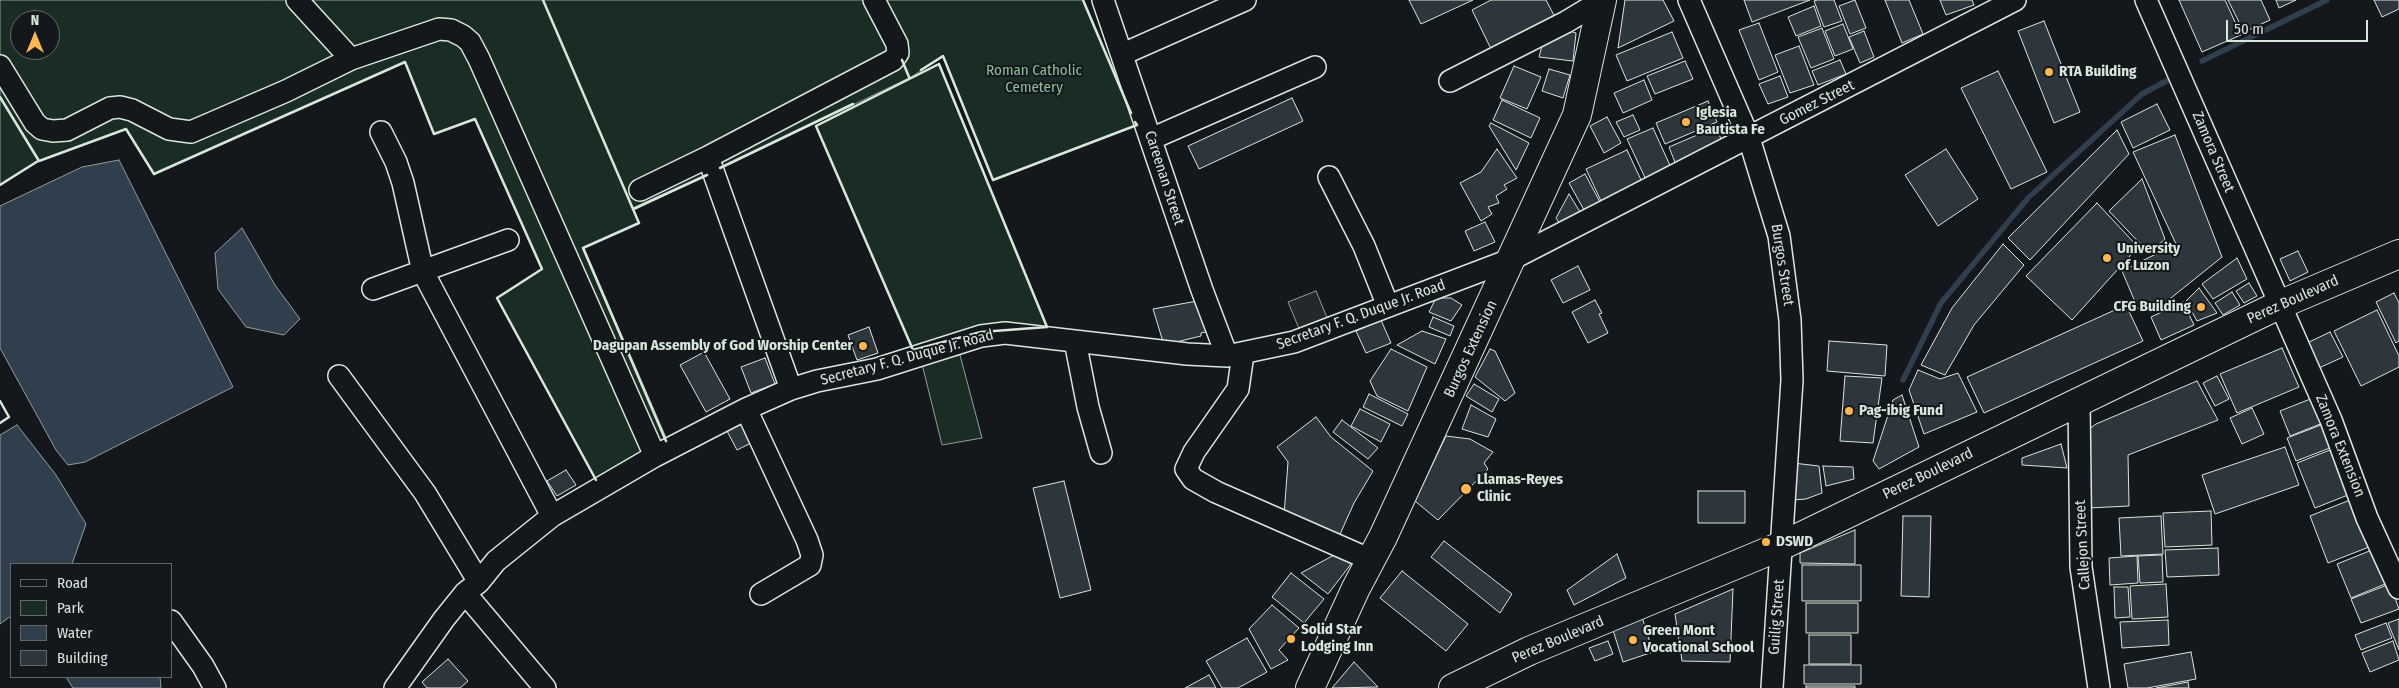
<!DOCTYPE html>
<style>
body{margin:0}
#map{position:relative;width:2399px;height:688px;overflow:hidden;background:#14181c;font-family:"Fira Sans Condensed",sans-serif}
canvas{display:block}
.legend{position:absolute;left:10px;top:563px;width:162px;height:115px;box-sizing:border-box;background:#14181c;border:1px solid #626a69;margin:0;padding:6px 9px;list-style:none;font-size:15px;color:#d8e6dc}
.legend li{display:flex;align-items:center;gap:10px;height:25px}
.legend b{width:25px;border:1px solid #626a69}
.north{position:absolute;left:10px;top:10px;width:50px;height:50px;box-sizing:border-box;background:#14181c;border:1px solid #626a69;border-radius:50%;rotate:0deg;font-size:14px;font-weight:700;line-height:20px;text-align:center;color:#d8e6dc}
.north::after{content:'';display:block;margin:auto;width:18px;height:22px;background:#ffb74d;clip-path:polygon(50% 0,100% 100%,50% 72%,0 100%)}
.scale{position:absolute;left:2226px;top:20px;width:142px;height:22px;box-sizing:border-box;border:2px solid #d8e6dc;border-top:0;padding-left:6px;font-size:15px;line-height:18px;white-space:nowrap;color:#d8e6dc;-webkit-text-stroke:4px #14181c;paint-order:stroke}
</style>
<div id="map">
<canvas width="2399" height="688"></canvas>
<ul class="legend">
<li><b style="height:6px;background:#14181c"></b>Road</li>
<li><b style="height:14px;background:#1a2d24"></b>Park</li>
<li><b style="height:14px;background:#2f3f4d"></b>Water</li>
<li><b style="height:14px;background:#2c363c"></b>Building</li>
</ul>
<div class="north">N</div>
<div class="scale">50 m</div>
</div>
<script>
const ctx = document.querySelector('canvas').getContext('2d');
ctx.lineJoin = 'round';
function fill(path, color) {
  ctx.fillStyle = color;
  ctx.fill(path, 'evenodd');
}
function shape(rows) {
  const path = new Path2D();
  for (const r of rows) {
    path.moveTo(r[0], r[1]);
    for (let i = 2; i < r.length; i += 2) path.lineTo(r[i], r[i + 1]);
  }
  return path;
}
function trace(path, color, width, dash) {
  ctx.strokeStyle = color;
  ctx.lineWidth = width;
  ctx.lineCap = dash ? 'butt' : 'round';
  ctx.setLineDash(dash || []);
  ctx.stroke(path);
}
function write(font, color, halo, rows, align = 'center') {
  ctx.font = font + ' "Fira Sans Condensed",sans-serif';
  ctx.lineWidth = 4;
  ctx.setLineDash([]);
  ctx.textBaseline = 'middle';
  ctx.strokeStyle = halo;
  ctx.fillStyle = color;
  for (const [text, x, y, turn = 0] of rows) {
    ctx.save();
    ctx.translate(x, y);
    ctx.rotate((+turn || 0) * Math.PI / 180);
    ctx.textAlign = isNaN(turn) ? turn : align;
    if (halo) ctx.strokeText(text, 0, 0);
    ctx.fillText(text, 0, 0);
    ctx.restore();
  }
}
const green = shape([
 [0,0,1083,0,1137,125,993,180,943,57,911,77,634,210,639,223,584,248,667,440,598,484,497,298,542,269,475,119,434,134,405,62,154,174,126,129,39,161,0,185,0,0],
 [20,20,50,20,50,50,20,50,20,20],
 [939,64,1047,327,913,350,816,126,939,64],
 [960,355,982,438,942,445,922,364,960,355]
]);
fill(green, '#1a2d24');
trace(green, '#939e99', 1);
const parking = shape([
 [1316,291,1328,320,1300,331,1288,302,1316,291]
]);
fill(parking, '#24282b');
trace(parking, '#939e99', 1);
const water = shape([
 [119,160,233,387,85,462,68,465,56,450,0,348,0,206,82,167,119,160],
 [242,228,275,285,300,319,284,335,246,327,218,289,215,253,242,228],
 [17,425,56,475,86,524,72,564,11,564,11,616,0,624,0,435,17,425],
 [66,677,160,677,161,688,73,688,66,677]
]);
fill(water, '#2f3f4d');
trace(water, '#939e99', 1);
trace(shape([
 [2202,61,2327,0],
 [1903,380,1941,303,2028,198,2142,94,2170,79]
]), '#2f3f4d', 5.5);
const building = shape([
 [1409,0,1473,0,1421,24,1409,0],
 [1491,0,1546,0,1556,19,1492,51,1472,10,1491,0],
 [1625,0,1663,0,1674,21,1618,48,1625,0],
 [1744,0,1810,0,1752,22,1744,0],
 [1817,0,1834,0,1842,21,1824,27,1814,1,1817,0],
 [1855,0,1866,28,1850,34,1839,6,1855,0],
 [1885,0,1909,0,1923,34,1902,43,1885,0],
 [1940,0,1972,0,1974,5,1946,15,1940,0],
 [2179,0,2225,0,2241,35,2202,52,2179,0],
 [2228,0,2261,0,2270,20,2244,32,2228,0],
 [2276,0,2296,0,2279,8,2276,0],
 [2374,0,2399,0,2399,9,2382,17,2374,0],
 [1814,6,1821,26,1796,36,1788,17,1814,6],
 [2044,21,2080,112,2054,123,2018,31,2044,21],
 [1759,23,1778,72,1759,80,1739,30,1759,23],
 [1843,24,1853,49,1835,56,1825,31,1843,24],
 [1822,28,1834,59,1811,68,1798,37,1822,28],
 [1567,30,1576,33,1573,61,1539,57,1543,42,1567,30],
 [1864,31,1874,57,1860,63,1849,37,1864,31],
 [1672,32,1683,58,1627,81,1616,55,1672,32],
 [1799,46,1814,85,1790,93,1775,55,1799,46],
 [1840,60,1846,74,1818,85,1812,71,1840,60],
 [1685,61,1693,79,1655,94,1647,76,1685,61],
 [1514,66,1541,77,1527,109,1500,98,1514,66],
 [1549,69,1570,75,1563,98,1542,91,1549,69],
 [1998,71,2047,172,2011,189,1961,88,1998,71],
 [1780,76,1788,97,1768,104,1759,84,1780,76],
 [1644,80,1652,100,1623,113,1614,93,1644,80],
 [1292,98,1303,121,1199,169,1188,146,1292,98],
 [1502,100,1540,118,1531,138,1493,120,1502,100],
 [1708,101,1717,122,1665,144,1656,123,1708,101],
 [2157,104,2170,130,2133,148,2121,122,2157,104],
 [1633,115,1640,130,1624,137,1616,122,1633,115],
 [1607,117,1621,143,1604,153,1590,126,1607,117],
 [1491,123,1529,143,1516,170,1489,126,1491,123],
 [1716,127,1724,146,1676,165,1669,147,1716,127],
 [1653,128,1673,172,1648,184,1627,139,1653,128],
 [2117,130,2129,154,2030,260,2008,238,2117,130],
 [2175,135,2222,257,2156,310,2138,309,2122,271,2176,244,2133,152,2175,135],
 [1497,149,1517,178,1504,185,1507,189,1496,196,1499,203,1488,207,1492,214,1481,221,1460,183,1481,172,1497,149],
 [1946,149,1978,199,1938,226,1905,175,1946,149],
 [1627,150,1642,182,1601,201,1586,169,1627,150],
 [1585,174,1600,202,1584,210,1569,183,1585,174],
 [2142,179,2165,239,2149,253,2109,211,2142,179],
 [1569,194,1582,215,1560,224,1556,218,1569,194],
 [2097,203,2138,247,2072,320,2026,276,2097,203],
 [1485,222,1495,242,1474,251,1465,231,1485,222],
 [2003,244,2024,265,1974,325,1945,375,1921,365,1952,308,2003,244],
 [2298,251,2308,272,2290,281,2280,259,2298,251],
 [2237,258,2247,279,2213,299,2202,284,2237,258],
 [1578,266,1590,290,1563,303,1551,280,1578,266],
 [2249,283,2257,296,2244,303,2236,291,2249,283],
 [2199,288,2217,313,2197,321,2186,301,2199,288],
 [2232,292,2240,305,2223,315,2215,303,2232,292],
 [2394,293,2399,303,2399,341,2396,343,2376,302,2394,293],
 [1436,298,1451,298,1462,305,1451,321,1429,312,1436,298],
 [1203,300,1210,331,1201,333,1201,336,1164,345,1153,309,1203,300],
 [1595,300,1602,313,1599,314,1608,333,1588,343,1572,312,1595,300],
 [2183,302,2194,325,2161,340,2151,317,2183,302],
 [2126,305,2143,341,1984,413,1967,377,2126,305],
 [2377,310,2399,356,2399,367,2361,386,2334,331,2377,310],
 [1433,317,1454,326,1450,336,1429,327,1433,317],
 [1381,320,1391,343,1366,353,1356,331,1381,320],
 [869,327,878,353,857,360,848,335,869,327],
 [1422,331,1446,339,1435,364,1397,345,1422,331],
 [2330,332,2343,357,2319,368,2307,343,2330,332],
 [1829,341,1887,345,1885,376,1827,371,1829,341],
 [2282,348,2299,387,2237,413,2220,374,2282,348],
 [1391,349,1427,367,1408,411,1377,396,1370,381,1391,349],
 [1490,349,1495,351,1515,393,1505,401,1475,377,1490,349],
 [704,352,730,399,706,412,680,365,704,352],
 [765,358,775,384,751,393,741,367,765,358],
 [1918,370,1940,379,1958,373,1977,412,1924,434,1909,390,1918,370],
 [1845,376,1882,378,1873,443,1840,441,1845,376],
 [2217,376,2229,399,2215,406,2203,383,2217,376],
 [2197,381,2218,420,2128,455,2129,506,2088,508,2089,429,2096,424,2197,381],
 [1474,384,1499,399,1492,412,1466,396,1474,384],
 [1369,394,1408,414,1402,426,1363,407,1369,394],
 [1902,395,1919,447,1879,469,1873,461,1893,400,1902,395],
 [2318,396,2328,421,2290,436,2280,411,2318,396],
 [1471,405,1496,419,1488,437,1462,429,1471,405],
 [2252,408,2264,434,2242,444,2230,418,2252,408],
 [1360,409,1390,424,1381,442,1351,426,1360,409],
 [1316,417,1331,437,1373,471,1354,503,1337,541,1284,515,1288,462,1277,447,1316,417],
 [1342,420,1378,448,1368,459,1333,432,1342,420],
 [741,423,751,443,737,450,727,431,741,423],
 [2326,423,2335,446,2296,461,2287,438,2326,423],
 [1446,436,1470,439,1493,452,1484,463,1488,469,1438,520,1415,501,1446,436],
 [2061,444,2067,468,2022,465,2022,458,2061,444],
 [2285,447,2299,485,2215,514,2202,475,2285,447],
 [2335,448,2353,493,2315,508,2297,463,2335,448],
 [1793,463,1819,466,1822,493,1806,499,1792,500,1793,463],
 [1823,466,1853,467,1854,479,1826,486,1823,466],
 [566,470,576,485,557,496,547,481,566,470],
 [1064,481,1091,590,1060,598,1033,488,1064,481],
 [1698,491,1745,491,1745,523,1698,523,1698,491],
 [2355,498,2374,545,2328,563,2310,516,2355,498],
 [2211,511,2212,545,2165,547,2163,513,2211,511],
 [1903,516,1931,516,1929,597,1901,596,1903,516],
 [2161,516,2163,554,2121,556,2119,518,2161,516],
 [1855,530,1855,564,1800,563,1800,553,1855,530],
 [1444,541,1512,594,1500,613,1431,557,1444,541],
 [2218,548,2219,575,2167,577,2165,550,2218,548],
 [2377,548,2390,582,2351,598,2337,564,2377,548],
 [1336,554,1351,564,1328,594,1301,573,1336,554],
 [1617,554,1626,578,1574,605,1567,590,1617,554],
 [2162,555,2163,582,2140,583,2138,556,2162,555],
 [2137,556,2138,583,2110,585,2109,558,2137,556],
 [1802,565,1861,565,1861,601,1802,601,1802,565],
 [1402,571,1468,624,1446,651,1380,598,1402,571],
 [1291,573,1324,599,1304,623,1272,597,1291,573],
 [2166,584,2168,617,2132,619,2130,586,2166,584],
 [2390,584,2399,609,2361,623,2351,599,2390,584],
 [2114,587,2128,587,2130,617,2115,618,2114,587],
 [1733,589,1730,662,1682,661,1675,614,1733,589],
 [1806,603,1858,603,1858,633,1806,633,1806,603],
 [1272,605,1299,628,1279,650,1288,660,1271,669,1249,629,1272,605],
 [1642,617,1653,652,1623,662,1612,627,1642,617],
 [2399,619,2399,650,2388,623,2399,619],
 [2168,620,2169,645,2122,648,2120,622,2168,620],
 [2386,623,2392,638,2361,650,2355,635,2386,623],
 [1809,635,1851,635,1851,664,1809,664,1809,635],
 [1247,638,1267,672,1238,688,1222,688,1206,661,1247,638],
 [1608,641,1613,654,1595,661,1589,648,1608,641],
 [2393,641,2399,660,2370,672,2362,653,2393,641],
 [2191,652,2196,679,2147,688,2128,688,2124,664,2191,652],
 [448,659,468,681,460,688,427,688,422,682,448,659],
 [1354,662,1378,687,1332,688,1354,662],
 [1804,665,1861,665,1861,684,1804,684,1804,665],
 [1209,675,1216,688,1185,688,1209,675],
 [2188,682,2189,688,2156,688,2188,682],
 [1806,686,1855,686,1855,688,1806,688,1806,686]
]);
fill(building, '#2c363c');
trace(building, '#d8e6dc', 1);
const minor = shape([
 [297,0,351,59],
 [1103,0,1202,290,1227,356],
 [1689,0,1749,138,1779,236,1790,320,1792,380,1772,688],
 [2146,0,2331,420,2367,518,2399,588],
 [1123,54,1245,0],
 [0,66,35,123,42,129,53,131,67,130,110,108,120,107,132,110,169,129,191,132,286,91,351,59,439,29,451,30,463,36,470,42,479,59,655,456],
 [1450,81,1566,22,1601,1],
 [381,132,396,162,403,183,423,272,552,516],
 [1151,139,1315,67],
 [708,157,791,389],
 [1329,177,1364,246,1388,306],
 [640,190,708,157,893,60,898,53,897,44,874,0],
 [373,289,508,240],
 [1075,341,1088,407,1101,453],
 [1243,354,1238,389,1194,452,1186,469,1193,479,1216,492,1371,560],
 [339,376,425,493,479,582],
 [2079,401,2081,567,2099,688],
 [746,409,807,540,812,555,810,565,761,594],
 [465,593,545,688],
 [171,621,203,666,215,688],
 [395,688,444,619,465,593,479,582,496,561,552,516,655,456,746,409,791,389,817,381,877,369,981,336,1005,333,1187,354,1227,356,1294,342,1512,259,2015,0]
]);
const major = shape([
 [1310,688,1356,588,1383,537,1577,115,1602,0],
 [1453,688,1529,651,1781,546,2279,305,2399,254]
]);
trace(minor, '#d8e6dc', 24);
trace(major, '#d8e6dc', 30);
trace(minor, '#14181c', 21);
trace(major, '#14181c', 28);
trace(shape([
 [543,0,639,223,583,248,666,441],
 [1083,0,1131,113],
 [902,60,909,77],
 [939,64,1047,327,981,332,913,350,816,126,939,64],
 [921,70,943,56,993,180,1137,125,1135,122],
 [0,97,39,161,126,129,154,174,405,62,434,134,475,119,542,269,497,298,596,480],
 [720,168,853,104],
 [0,185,38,161],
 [633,209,707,175],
 [0,401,9,417,0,423]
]), '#d8e6dc', 2.5);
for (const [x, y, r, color] of [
 [2049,72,5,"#ffb74d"],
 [1686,122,5,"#ffb74d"],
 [2107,258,5,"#ffb74d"],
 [2201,307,5,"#ffb74d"],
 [863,346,5,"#ffb74d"],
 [1849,411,5,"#ffb74d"],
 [1466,489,6,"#ffb74d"],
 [1766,542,5,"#ffb74d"],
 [1291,639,5,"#ffb74d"],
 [1633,640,5,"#ffb74d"]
]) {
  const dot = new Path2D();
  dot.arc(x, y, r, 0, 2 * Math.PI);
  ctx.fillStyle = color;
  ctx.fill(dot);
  trace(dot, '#14181c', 2);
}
write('15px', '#8ac095', '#14181c', [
 ["Roman Catholic",1034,71],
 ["Cemetery",1034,88]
]);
write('bold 15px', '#d8e6dc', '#14181c', [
 ["RTA Building",2059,72],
 ["Iglesia",1696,113],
 ["Bautista Fe",1696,130],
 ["University",2117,249],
 ["of Luzon",2117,266],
 ["CFG Building",2191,307,"right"],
 ["Dagupan Assembly of God Worship Center",853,346,"right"],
 ["Pag-ibig Fund",1859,411],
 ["Llamas-Reyes",1477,480],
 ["Clinic",1477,497],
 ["DSWD",1776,542],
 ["Solid Star",1301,630],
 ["Lodging Inn",1301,647],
 ["Green Mont",1643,631],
 ["Vocational School",1643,648]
], 'left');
write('15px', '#d8e6dc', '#14181c', [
 ["Gomez Street",1817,103,-27],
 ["Zamora Street",2213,152,67],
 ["Careenan Street",1164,178,72],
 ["Burgos Street",1782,265,81],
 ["Perez Boulevard",2293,300,-24],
 ["Secretary F. Q. Duque Jr. Road",1361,315,-20],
 ["Burgos Extension",1471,349,-65],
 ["Secretary F. Q. Duque Jr. Road",907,358,-15],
 ["Zamora Extension",2340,446,68],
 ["Perez Boulevard",1928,474,-26],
 ["Callejon Street",2083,545,-93],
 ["Guilig Street",1777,617,-86],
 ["Perez Boulevard",1558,640,-23]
]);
</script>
